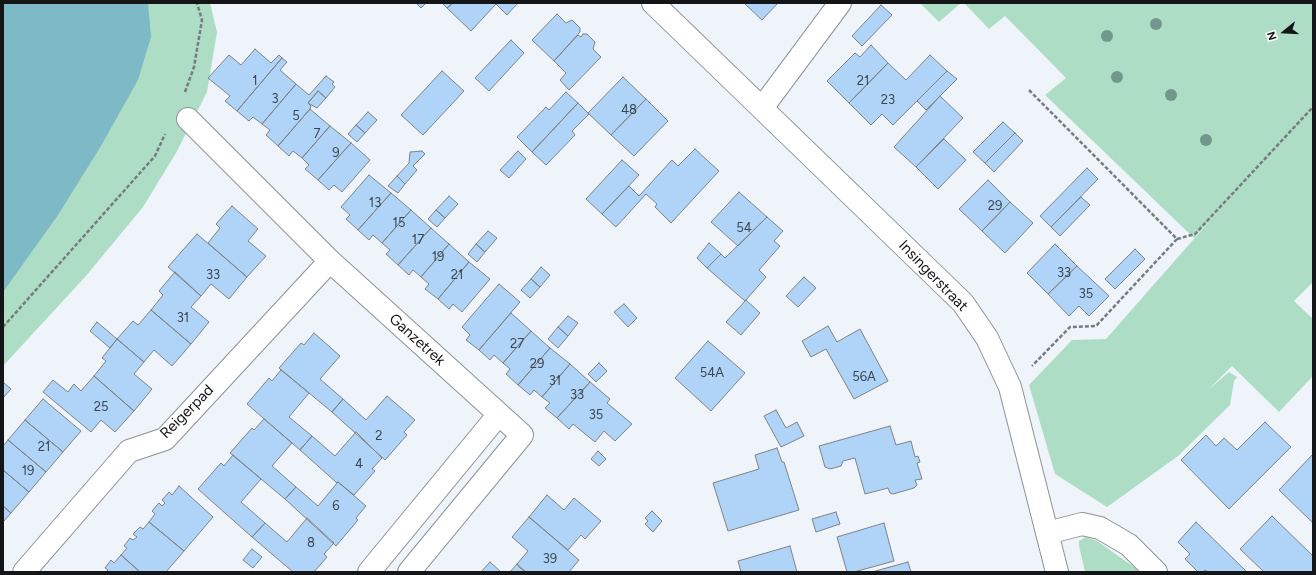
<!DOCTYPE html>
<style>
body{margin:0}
#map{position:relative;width:1316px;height:575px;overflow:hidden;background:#eff4fa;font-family:Figtree,sans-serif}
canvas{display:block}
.frame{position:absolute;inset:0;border:4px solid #131517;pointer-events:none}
.north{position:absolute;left:1264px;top:12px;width:40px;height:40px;-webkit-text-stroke:3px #fff;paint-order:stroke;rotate:252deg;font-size:11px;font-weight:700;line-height:16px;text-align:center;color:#131517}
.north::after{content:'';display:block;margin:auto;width:14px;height:18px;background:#131517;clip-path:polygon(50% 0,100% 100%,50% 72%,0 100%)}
</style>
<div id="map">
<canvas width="1316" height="575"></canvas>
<div class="frame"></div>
<div class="north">N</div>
</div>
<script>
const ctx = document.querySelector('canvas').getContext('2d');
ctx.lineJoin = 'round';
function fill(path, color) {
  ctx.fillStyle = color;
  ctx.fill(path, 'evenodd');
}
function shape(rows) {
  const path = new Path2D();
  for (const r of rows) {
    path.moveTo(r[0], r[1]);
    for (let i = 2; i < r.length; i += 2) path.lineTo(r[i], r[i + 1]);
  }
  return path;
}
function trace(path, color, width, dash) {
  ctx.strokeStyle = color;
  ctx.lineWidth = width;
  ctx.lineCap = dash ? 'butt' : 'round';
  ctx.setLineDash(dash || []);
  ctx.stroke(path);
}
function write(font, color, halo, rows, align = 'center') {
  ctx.font = font + ' Figtree,sans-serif';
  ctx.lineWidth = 3;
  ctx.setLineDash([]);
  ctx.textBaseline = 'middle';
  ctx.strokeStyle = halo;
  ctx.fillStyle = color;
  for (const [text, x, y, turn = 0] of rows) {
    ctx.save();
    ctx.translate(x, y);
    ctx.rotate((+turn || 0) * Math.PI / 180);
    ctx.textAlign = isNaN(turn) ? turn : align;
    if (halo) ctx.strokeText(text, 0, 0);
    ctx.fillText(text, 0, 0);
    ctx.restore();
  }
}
fill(shape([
 [3,3,210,3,217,32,207,92,176,153,143,207,85,277,3,366],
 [920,3,961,3,939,22],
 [964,3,1313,3,1313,282,1294,301,1313,319,1313,376,1279,412,1232,366,1208,390,1229,372,1237,377,1234,381,1230,405,1178,456,1107,507,1055,474,1029,385,1072,340,1106,339,1236,191,1194,238,1045,95,1066,78,1005,16,989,29],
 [1086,537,1097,541,1141,572,1085,572,1079,546,1079,541]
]), '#aeddc5');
fill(shape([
 [3,3,148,3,151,37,138,80,101,146,58,215,3,292]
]), '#7dbac5');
const building = shape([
 [416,3,426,3,421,8,416,3],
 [442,3,453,3,447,8,442,3],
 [453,3,518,3,507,15,496,4,471,31,447,8,453,3],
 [744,3,778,3,762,20,744,3],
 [881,5,892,15,862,46,852,36,881,5],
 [557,14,566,23,572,20,580,28,580,32,554,61,532,40,557,14],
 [583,34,587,34,595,42,593,49,601,57,569,90,560,80,566,73,554,61,578,35,581,37,583,34],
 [511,40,524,53,489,91,475,78,511,40],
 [871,45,888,63,849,103,827,81,855,53,860,57,871,45],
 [255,49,271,63,279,55,282,58,237,111,225,101,230,96,208,78,229,55,241,65,255,49],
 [930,55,947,71,893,125,882,114,871,125,849,103,888,63,906,80,930,55],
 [282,58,287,62,280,70,296,84,262,124,253,117,249,121,237,111,282,58],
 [442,71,464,91,423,135,401,115,442,71],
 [947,71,957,79,926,110,917,101,947,71],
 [326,76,334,82,332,84,335,87,326,98,318,91,308,103,311,106,310,109,278,146,266,135,270,130,262,124,296,84,309,95,326,76],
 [623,77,646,99,611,135,588,113,623,77],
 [318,91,326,98,317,108,308,103,318,91],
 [566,92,578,103,532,152,517,137,546,107,549,110,566,92],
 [940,96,963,118,916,167,894,147,940,96],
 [646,99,668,121,634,156,611,135,646,99],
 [578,103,589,114,572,131,575,135,546,165,532,152,578,103],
 [310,109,330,126,302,158,293,151,289,156,278,146,310,109],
 [368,112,377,120,365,133,356,125,368,112],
 [1003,122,1015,133,985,163,973,152,1003,122],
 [356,125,365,133,357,142,348,134,356,125],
 [330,126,351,143,318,180,305,169,309,165,302,158,330,126],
 [1015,133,1023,141,994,172,985,163,1015,133],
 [944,139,966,160,938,189,916,167,944,139],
 [351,143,370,160,342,192,334,185,329,190,318,180,351,143],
 [695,149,719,171,671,223,655,207,657,204,646,194,616,227,602,214,629,186,639,196,672,160,678,166,695,149],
 [422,151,425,154,413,166,417,170,405,184,397,176,409,163,410,152,422,151],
 [518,151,526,159,509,178,500,170,518,151],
 [622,160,639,175,602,214,586,199,622,160],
 [1087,168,1098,179,1051,227,1040,216,1087,168],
 [369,175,391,193,358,230,346,219,350,215,341,207,369,175],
 [397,176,405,184,398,193,388,186,397,176],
 [988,180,1010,202,982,231,959,209,988,180],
 [739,192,767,217,738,246,711,222,739,192],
 [391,193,411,210,382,243,373,235,369,240,358,230,391,193],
 [449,196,458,204,445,218,436,210,449,196],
 [1081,197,1090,205,1060,236,1051,227,1081,197],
 [1010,202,1033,223,1005,253,982,231,1010,202],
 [232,206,258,229,248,241,266,256,247,277,208,243,220,228,216,224,232,206],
 [411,210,431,228,398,265,386,254,390,250,382,243,411,210],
 [436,210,445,218,437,227,428,219,436,210],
 [767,217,783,231,774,241,780,246,759,270,766,277,745,301,707,268,721,254,725,258,767,217],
 [431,228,449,244,421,277,413,270,409,275,398,265,431,228],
 [488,231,497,238,485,252,476,244,488,231],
 [197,234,247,277,229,299,211,284,201,296,168,267,197,234],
 [709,243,721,254,707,268,697,258,709,243],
 [449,244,469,262,438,299,425,289,429,284,421,277,449,244],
 [476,244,485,252,477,262,468,254,476,244],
 [1055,244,1077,266,1048,294,1027,273,1055,244],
 [1135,249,1145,259,1115,289,1105,279,1135,249],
 [469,262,490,279,462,312,453,304,449,309,438,299,469,262],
 [1077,266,1109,296,1089,316,1079,306,1069,316,1048,294,1077,266],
 [541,267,550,275,540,287,531,279,541,267],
 [175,272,201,296,191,307,209,322,191,344,151,310,163,295,159,291,175,272],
 [804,277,816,288,798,307,786,296,804,277],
 [531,279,540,287,530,298,521,290,531,279],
 [499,284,520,302,479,350,466,340,470,335,462,327,499,284],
 [746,300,760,313,741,335,726,322,746,300],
 [624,304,637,318,628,327,614,312,624,304],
 [151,310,191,344,172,366,154,350,144,362,117,339,133,321,138,325,151,310],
 [511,313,531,331,503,363,494,355,490,360,479,350,511,313],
 [568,316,578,323,568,336,558,327,568,316],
 [97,322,117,339,110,348,90,331,97,322],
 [828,326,837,342,860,329,888,381,854,399,826,349,811,357,802,341,828,326],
 [558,327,568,336,558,348,548,339,558,327],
 [531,331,550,348,518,385,506,374,510,369,503,363,531,331],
 [314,333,340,356,320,379,343,399,332,412,279,368,301,343,304,345,314,333],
 [117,339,144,362,134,374,152,389,134,411,94,376,106,361,102,358,117,339],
 [708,341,745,373,711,411,675,378,708,341],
 [550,348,570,364,542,397,534,390,530,395,518,385,550,348],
 [599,363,607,371,596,382,588,374,599,363],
 [570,364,590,382,557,418,545,408,550,403,542,397,570,364],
 [281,370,309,393,289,417,312,436,300,450,247,404,269,378,272,381,281,370],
 [94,376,134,411,115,432,101,420,91,432,43,392,53,380,68,392,74,384,81,391,94,376],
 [3,382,11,389,3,398,3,382],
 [590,382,610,399,607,403,632,424,615,441,604,431,595,442,573,424,569,429,557,418,590,382],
 [387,396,415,420,404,432,407,435,385,460,332,412,343,399,366,420,387,396],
 [43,399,81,431,63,452,25,420,43,399],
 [776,410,786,428,797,422,804,436,781,447,764,416,776,410],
 [264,419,292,443,272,466,296,487,285,499,230,453,252,428,254,430,264,419],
 [25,420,63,452,46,472,8,440,25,420],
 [1265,422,1291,447,1229,509,1181,460,1206,435,1216,446,1224,438,1237,450,1265,422],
 [890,426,896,445,911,441,915,457,918,456,920,462,917,463,922,479,915,480,917,485,914,488,893,494,890,493,888,488,865,494,855,458,843,461,841,466,830,469,825,467,819,446,890,426],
 [356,432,382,458,372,469,375,471,354,495,338,482,337,483,300,450,312,436,335,456,356,432],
 [8,440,46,472,29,492,3,470,3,446,8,440],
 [777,448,782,462,784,462,799,510,728,531,713,483,759,469,755,455,777,448],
 [598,451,606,459,599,466,591,459,598,451],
 [1313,454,1313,523,1279,490,1313,454],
 [233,455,261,479,241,502,265,523,252,537,198,489,221,463,224,466,233,455],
 [3,470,29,492,11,513,3,506,3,470],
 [338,482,366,506,356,518,358,520,336,546,285,499,296,487,318,506,338,482],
 [179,486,213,517,184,551,149,522,155,514,152,511,159,503,162,506,165,503,162,500,169,492,172,495,179,486],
 [547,495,564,510,574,498,601,521,585,539,581,535,568,550,529,517,547,495],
 [3,506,11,513,3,522,3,506],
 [652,511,662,521,653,532,645,524,648,521,645,518,652,511],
 [836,512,840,524,816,532,812,519,836,512],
 [1272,516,1313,556,1313,572,1264,572,1240,549,1272,516],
 [529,517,579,560,569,572,526,572,517,564,528,551,512,537,529,517],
 [307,518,334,543,324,554,327,557,314,572,293,572,252,537,265,523,287,542,307,518],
 [149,522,184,551,166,572,140,572,121,555,127,548,124,546,130,538,133,540,137,537,133,534,140,527,143,529,149,522],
 [1196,522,1247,572,1208,572,1205,570,1203,572,1198,572,1185,559,1190,554,1178,542,1196,522],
 [884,523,894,561,854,572,847,572,837,537,884,523],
 [790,546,797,572,741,572,738,561,790,546],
 [252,549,262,557,253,568,243,560,252,549],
 [121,555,140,572,106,572,108,570,105,568,111,560,114,563,121,555],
 [490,562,501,572,481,572,490,562],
 [908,562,911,572,872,572,908,562],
 [517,564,520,568,526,572,510,572,517,564]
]);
fill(building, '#afd4f8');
trace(building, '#7e8287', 1);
const minor = shape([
 [653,3,963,303,987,338,1010,387,1057,572],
 [762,108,840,3],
 [188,119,330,261,522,435,409,572],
 [1047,533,1082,524,1100,528,1129,545,1156,572],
 [24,572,129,451,165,439,330,261],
 [369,572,499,414]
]);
trace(minor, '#8d9297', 24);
trace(shape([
 [1029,90,1177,239,1096,326,1070,327,1032,366],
 [185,92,194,67,202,20,197,3],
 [1177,239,1195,234,1313,107],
 [3,327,155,156,165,134]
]), '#787b7f', 2.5, [4, 2]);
trace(minor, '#fff', 22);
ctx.fillStyle = '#72988d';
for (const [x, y] of [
 [1156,24],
 [1107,36],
 [1117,77],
 [1171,95],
 [1206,140]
]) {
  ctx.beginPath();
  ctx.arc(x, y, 6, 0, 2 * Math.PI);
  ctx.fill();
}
write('13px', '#3a454f', null, [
 ["1",255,81],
 ["21",863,81],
 ["3",275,99],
 ["23",888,100],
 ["48",629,110],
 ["5",296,116],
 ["7",317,134],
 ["9",336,153],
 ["13",375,203],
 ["29",995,206],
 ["15",399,223],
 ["54",744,228],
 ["17",418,240],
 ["19",438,257],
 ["33",1064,273],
 ["33",213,275],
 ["21",457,275],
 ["35",1086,294],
 ["31",183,318],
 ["27",517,344],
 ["29",537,364],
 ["54A",712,373],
 ["56A",864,377],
 ["31",555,381],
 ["33",577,395],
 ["25",101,407],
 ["35",596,415],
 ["2",379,436],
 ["21",44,447],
 ["4",359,464],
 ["19",28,471],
 ["6",336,506],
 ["8",311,543],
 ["39",550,559]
]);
write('15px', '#131517', '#fff', [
 ["Insingerstraat",933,276,46],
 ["Ganzetrek",417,340,42],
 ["Reigerpad",187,412,-45]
]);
</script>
